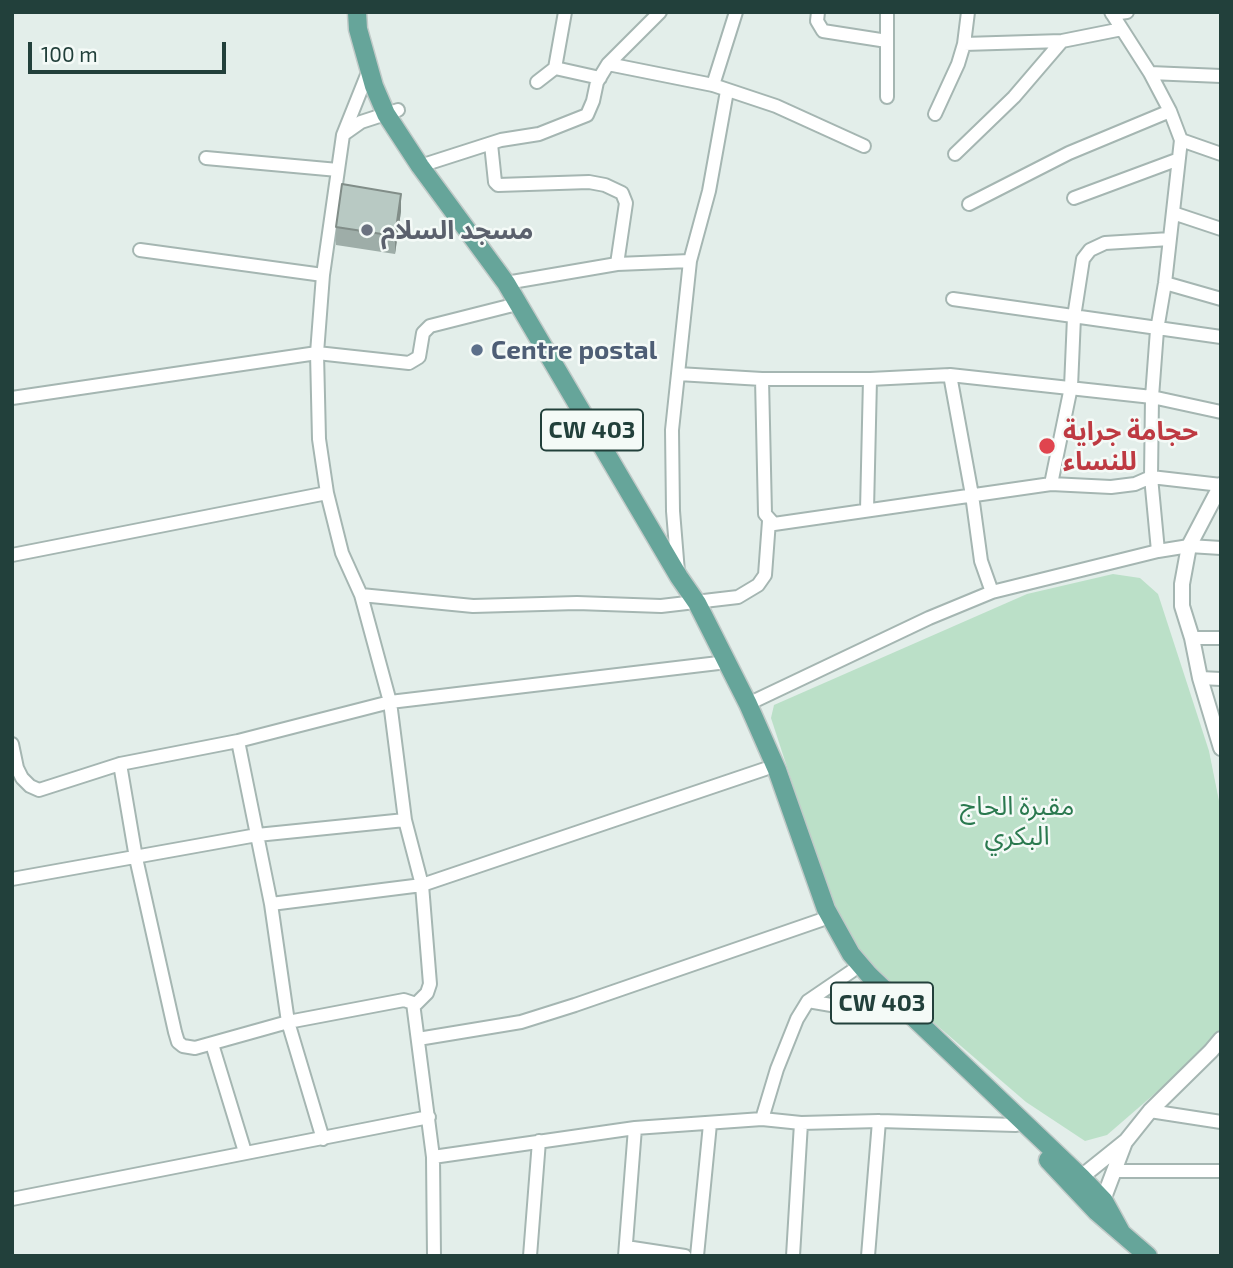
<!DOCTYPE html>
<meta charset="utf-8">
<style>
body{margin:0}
#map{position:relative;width:1233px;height:1268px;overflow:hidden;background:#e3eeea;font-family:"Exo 2",sans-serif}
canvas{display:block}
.frame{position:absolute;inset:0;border:14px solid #22403b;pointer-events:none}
.scale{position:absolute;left:28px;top:42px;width:198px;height:32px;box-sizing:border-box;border:4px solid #22403b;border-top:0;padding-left:9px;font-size:21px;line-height:24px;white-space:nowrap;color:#22403b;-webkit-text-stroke:5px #f4faf7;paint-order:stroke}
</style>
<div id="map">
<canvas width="1233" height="1268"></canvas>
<div class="frame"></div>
<div class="scale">100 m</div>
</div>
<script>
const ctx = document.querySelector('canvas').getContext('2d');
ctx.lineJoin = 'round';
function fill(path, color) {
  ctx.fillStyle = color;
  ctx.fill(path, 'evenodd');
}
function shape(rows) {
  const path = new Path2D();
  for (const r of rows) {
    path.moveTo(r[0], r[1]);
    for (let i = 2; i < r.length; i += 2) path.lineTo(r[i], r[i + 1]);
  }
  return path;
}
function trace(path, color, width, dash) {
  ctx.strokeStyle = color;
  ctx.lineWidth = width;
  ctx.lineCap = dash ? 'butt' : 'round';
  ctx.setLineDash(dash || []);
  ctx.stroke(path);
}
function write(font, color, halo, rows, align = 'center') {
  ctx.font = font + ' "Exo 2","Noto Sans Arabic",sans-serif';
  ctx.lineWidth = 5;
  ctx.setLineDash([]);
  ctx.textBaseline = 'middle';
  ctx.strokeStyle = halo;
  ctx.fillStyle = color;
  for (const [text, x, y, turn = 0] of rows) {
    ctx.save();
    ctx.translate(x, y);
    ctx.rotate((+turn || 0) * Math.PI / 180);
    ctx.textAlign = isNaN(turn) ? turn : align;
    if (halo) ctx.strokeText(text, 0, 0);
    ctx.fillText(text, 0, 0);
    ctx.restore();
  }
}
fill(shape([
 [1113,574,1140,578,1158,594,1209,751,1221,811,1221,1028,1211,1045,1107,1135,1085,1141,1026,1102,868,966,836,917,771,718,774,705,1027,594]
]), '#bbe0c8');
const minor = shape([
 [565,12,555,68,600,78],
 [818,12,817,21,823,31,887,41],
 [887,12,887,97],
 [1111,12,1150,73,1170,111,1181,140,1165,283,1157,330,1152,397,1151,477,1158,551],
 [1112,14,1127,12],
 [964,44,1062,41,1122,29],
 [608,64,713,85,776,106,864,146],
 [369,70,343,135,323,275,317,353,319,439,327,493,342,553,361,595,390,702,405,820,422,885,430,984,427,993,414,1006],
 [1150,73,1221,76],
 [537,82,555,68],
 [713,85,736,12],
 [935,114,958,64,964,44,968,12],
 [344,134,361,122,398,110],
 [1181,140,1221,154],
 [491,144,495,182,498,185,589,182,605,185,622,193,626,203,617,264],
 [955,154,1014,97,1062,41],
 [206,158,338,170],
 [420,166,501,140,539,134,587,115,593,101,597,82,608,64,660,12],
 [1074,198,1179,159],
 [969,204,1069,153,1170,111],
 [1173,213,1221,229],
 [140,250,323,275],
 [506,283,617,264,690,261],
 [1165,283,1221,299],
 [953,299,1221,337],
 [678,374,762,379,870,379,950,375,1152,397,1221,412],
 [950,375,972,495,981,561,992,592],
 [762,379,765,514,774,524,1051,484,1111,487,1135,484,1151,477,1221,485],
 [12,398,317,353,409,363,419,357,423,333,430,326,517,304],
 [1051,484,1071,387,1074,317,1083,259,1090,250,1105,243,1170,239],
 [867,510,870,379],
 [12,555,327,493],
 [678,572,673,511,672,430,690,261,709,191,727,91],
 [361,595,473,606,577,603,661,606,738,597,758,585,765,575,769,521],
 [1192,638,1221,638],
 [1200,678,1221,679],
 [748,704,929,618,992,592,1158,551,1189,546,1221,548],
 [238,741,271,904,288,1022,323,1139],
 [12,744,17,768,22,778,30,786,39,790,120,764,238,741,390,702,727,662],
 [120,764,136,858,175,1032,178,1042,183,1046,195,1048,288,1022,404,1000,413,1003,433,1157,434,1256],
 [12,879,257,835,405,820],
 [271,904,422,885,765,769],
 [808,1001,895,1016],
 [418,1039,521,1022,575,1005,821,920],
 [212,1044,245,1152],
 [1150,1111,1221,1122],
 [762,1119,777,1069,797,1019,808,1001,852,971],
 [433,1157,635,1128,762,1119,801,1123,879,1121,1016,1125],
 [1115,1171,1221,1171],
 [12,1199,429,1117],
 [626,1247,685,1256],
 [530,1256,539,1141],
 [625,1256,635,1128],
 [697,1256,710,1124],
 [793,1256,801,1123],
 [868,1256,879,1121]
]);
const tertiary = shape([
 [1221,485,1189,546,1182,584,1182,606,1192,638,1200,678,1221,748],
 [1075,1182,1126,1141,1150,1111,1211,1051,1221,1039],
 [1100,1208,1125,1142]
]);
const primary = shape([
 [357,12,358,29,374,86,386,114,420,166,506,283,679,577,697,603,748,704,777,770,826,909,851,954,869,975,1081,1177,1104,1201,1121,1232],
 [1048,1160,1097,1212,1148,1256]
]);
trace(minor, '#a5b6b2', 16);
trace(tertiary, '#a5b6b2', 18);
trace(primary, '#c1cac8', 21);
trace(minor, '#fff', 12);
trace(tertiary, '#fff', 14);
trace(primary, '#66a59a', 18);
fill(shape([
 [401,211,395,254,336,245,336,227]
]), '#9eada8');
fill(shape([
 [401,194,401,211,395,254,395,236]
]), '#818d88');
const building = shape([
 [342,184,401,194,395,236,336,227,342,184]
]);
fill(building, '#b8c9c3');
trace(building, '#818d88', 2);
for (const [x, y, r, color] of [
 [367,230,7,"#6b7280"],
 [477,350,7,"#5c6f8a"],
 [1047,446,9,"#e0444e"]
]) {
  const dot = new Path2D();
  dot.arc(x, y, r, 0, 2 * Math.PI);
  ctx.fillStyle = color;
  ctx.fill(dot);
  trace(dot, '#f4faf7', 2.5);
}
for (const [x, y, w] of [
 [592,430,102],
 [882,1003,102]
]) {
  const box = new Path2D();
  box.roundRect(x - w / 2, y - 20.5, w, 41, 5);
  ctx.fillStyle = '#f4faf7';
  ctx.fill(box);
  trace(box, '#22403b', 2);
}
write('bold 24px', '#22403b', null, [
 ["CW 403",592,430],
 ["CW 403",882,1003]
]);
write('bold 26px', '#5b616d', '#f4faf7', [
 ["مسجد السلام",381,230]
], 'left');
write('bold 26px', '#4e5e75', '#f4faf7', [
 ["Centre postal",491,350]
], 'left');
write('bold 26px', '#be3a42', '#f4faf7', [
 ["حجامة جراية",1063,431],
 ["للنساء",1063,461]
], 'left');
write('26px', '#2a794f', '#f4faf7', [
 ["مقبرة الحاج",1017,806],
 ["البكري",1017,836]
]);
</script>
